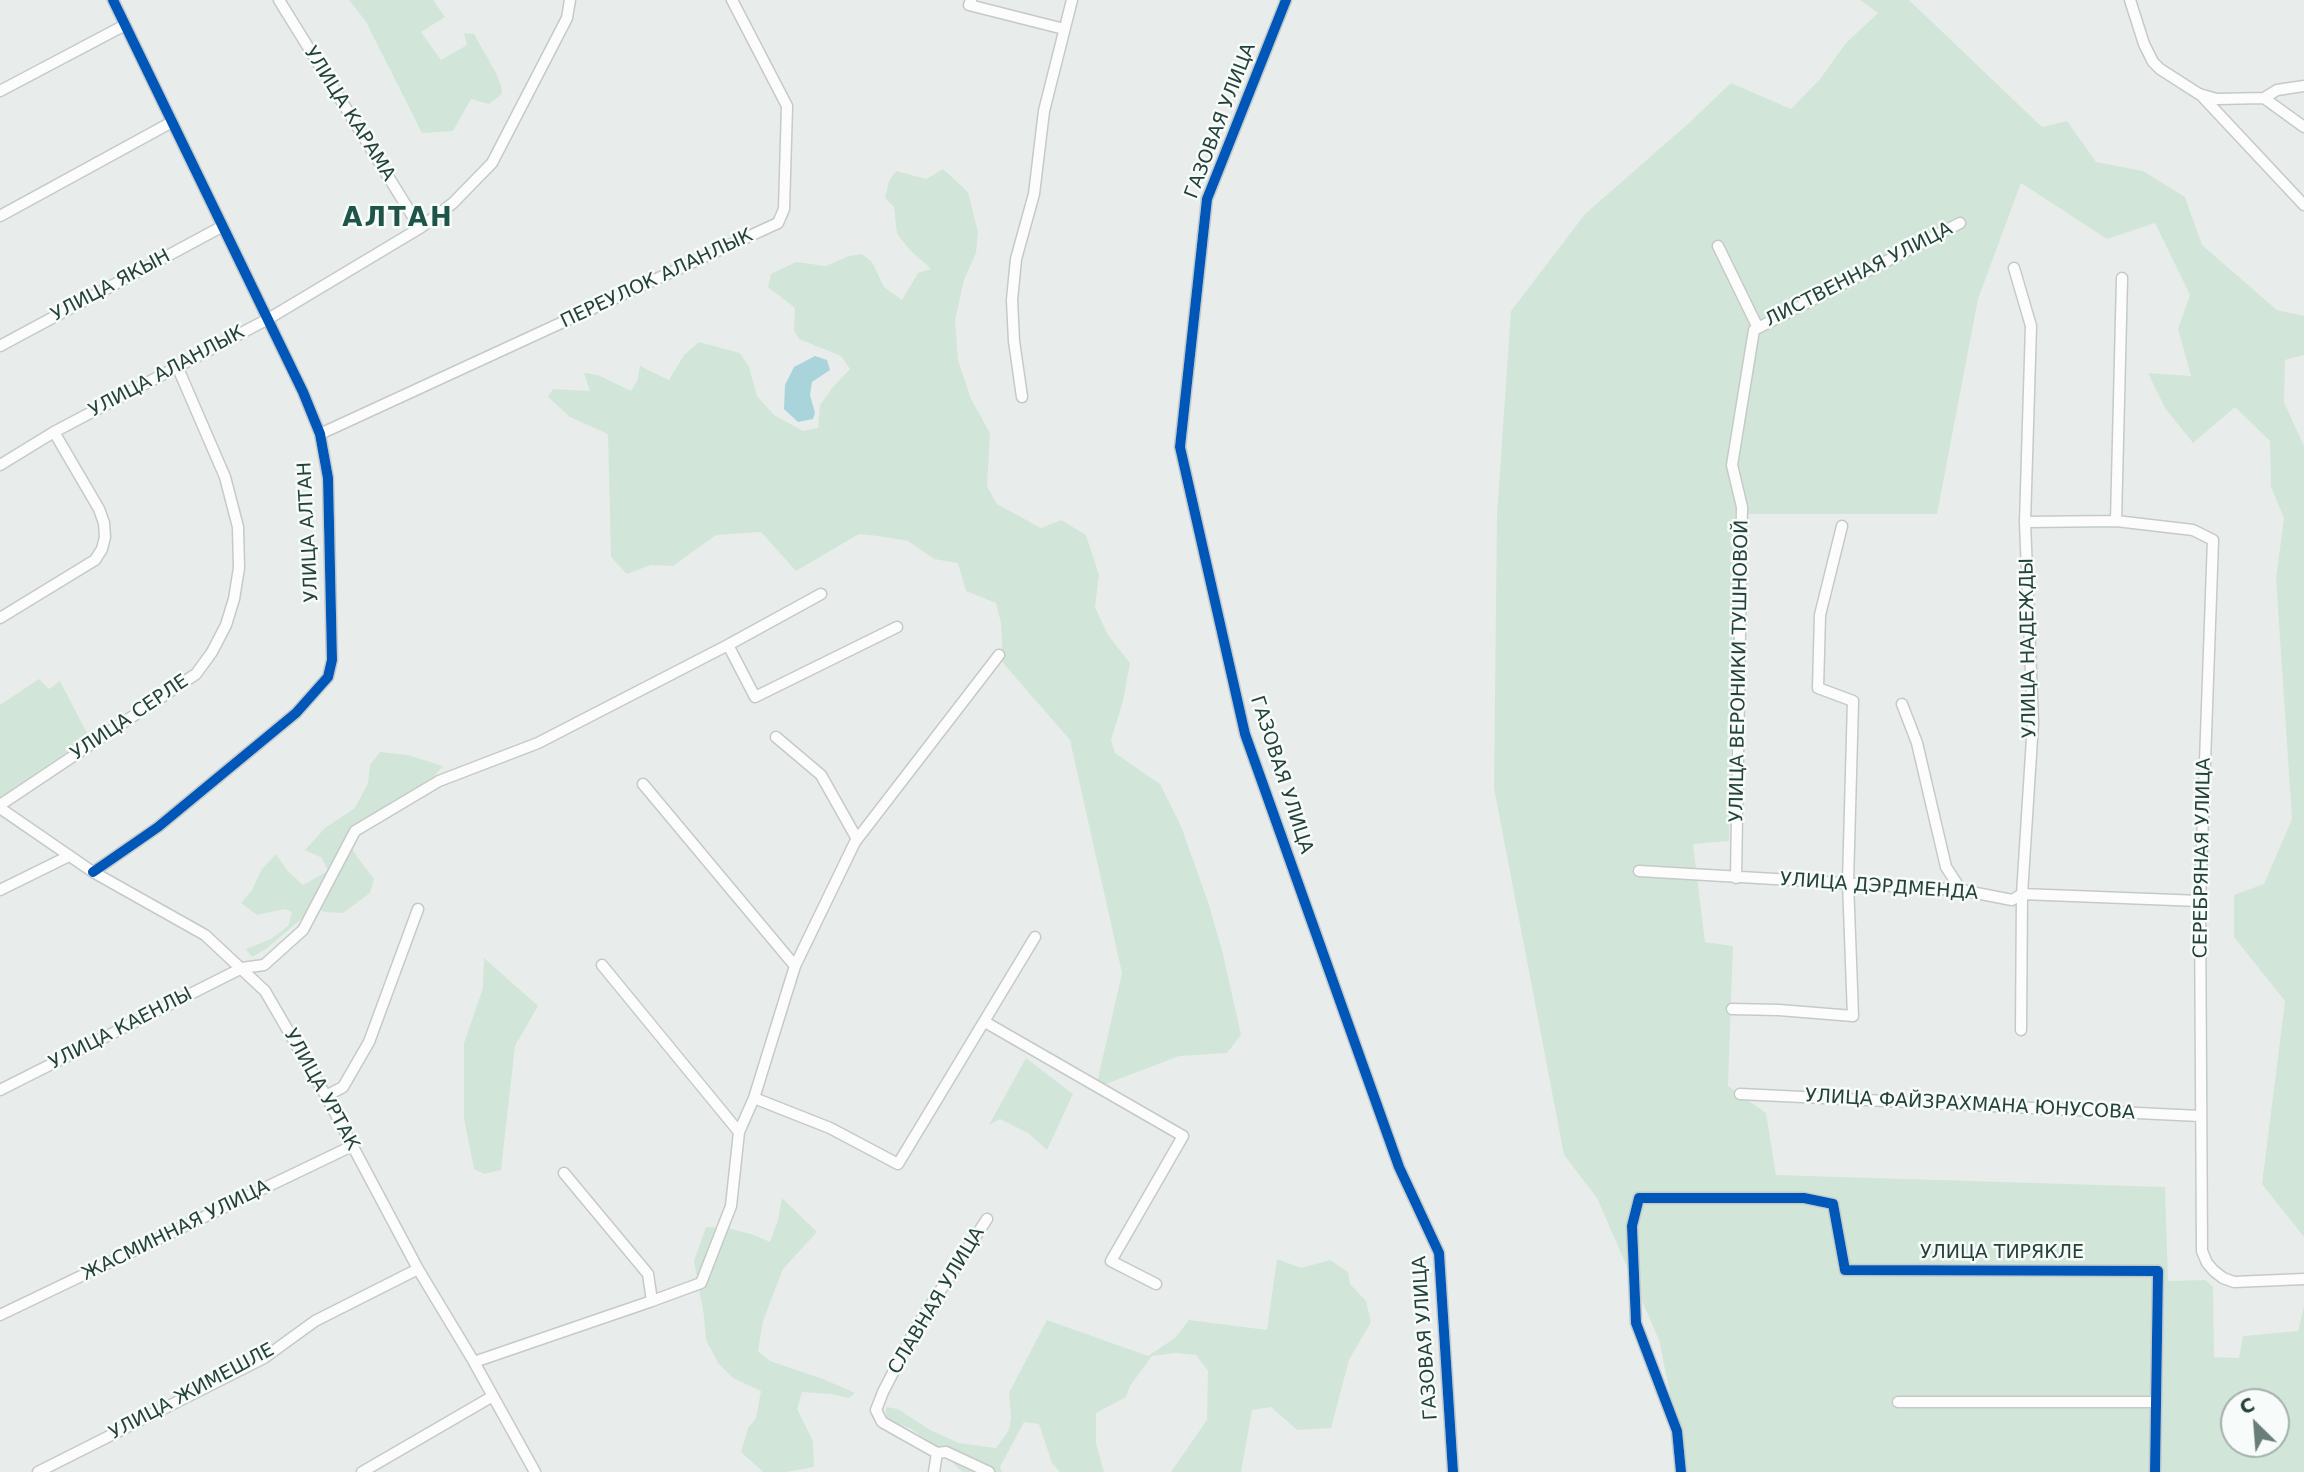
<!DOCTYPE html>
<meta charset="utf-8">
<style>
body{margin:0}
#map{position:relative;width:2304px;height:1472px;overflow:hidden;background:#e8edeb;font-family:"DejaVu Sans",sans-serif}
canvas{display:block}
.north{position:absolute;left:2220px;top:1388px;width:70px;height:70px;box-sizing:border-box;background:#f7fbf9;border:2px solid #a3b1ad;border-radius:50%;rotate:335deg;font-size:19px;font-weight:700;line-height:28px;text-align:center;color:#24423a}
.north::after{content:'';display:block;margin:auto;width:24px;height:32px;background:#697e78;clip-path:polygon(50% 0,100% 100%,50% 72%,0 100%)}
</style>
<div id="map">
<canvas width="2304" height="1472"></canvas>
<div class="north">С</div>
</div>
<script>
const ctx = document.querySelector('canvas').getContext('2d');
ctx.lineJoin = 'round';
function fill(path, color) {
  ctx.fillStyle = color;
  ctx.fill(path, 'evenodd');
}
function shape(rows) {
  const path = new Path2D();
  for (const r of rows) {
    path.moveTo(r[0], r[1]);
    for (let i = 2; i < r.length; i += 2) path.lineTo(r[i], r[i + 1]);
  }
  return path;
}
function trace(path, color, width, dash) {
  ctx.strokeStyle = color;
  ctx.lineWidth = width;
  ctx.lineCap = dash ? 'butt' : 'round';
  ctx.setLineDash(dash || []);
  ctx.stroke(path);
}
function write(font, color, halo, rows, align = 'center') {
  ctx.font = font + ' "DejaVu Sans",sans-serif';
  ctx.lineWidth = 5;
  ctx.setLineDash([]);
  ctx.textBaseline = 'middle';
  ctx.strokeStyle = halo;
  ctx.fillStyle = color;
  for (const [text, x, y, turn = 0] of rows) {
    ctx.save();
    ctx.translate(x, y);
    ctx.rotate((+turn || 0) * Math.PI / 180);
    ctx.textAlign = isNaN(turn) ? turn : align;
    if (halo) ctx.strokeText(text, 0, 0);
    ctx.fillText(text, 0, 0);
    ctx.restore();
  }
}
fill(shape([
 [349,0,433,0,445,17,421,32,441,60,467,45,464,33,474,34,496,73,501,85,502,94,489,104,471,99,453,131,422,133,366,22],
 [1860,0,1909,0,2042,127,2067,121,2096,162,2143,171,2185,197,2202,245,2277,310,2304,316,2304,355,2285,360,2284,402,2304,446,2304,1237,2262,1184,2285,1001,2234,937,2234,895,2264,884,2292,819,2276,579,2284,518,2271,487,2270,441,2235,407,2193,443,2165,408,2148,373,2191,376,2178,329,2190,295,2155,223,2107,239,2021,183,1978,299,1937,514,1735,514,1729,841,1693,844,1705,942,1733,946,1728,1086,1766,1113,1776,1175,2165,1187,2168,1281,2206,1280,2213,1287,2214,1357,2239,1358,2243,1336,2298,1331,2304,1306,2304,1472,1686,1472,1659,1340,1597,1198,1564,1155,1494,788,1497,514,1511,311,1585,214,1690,122,1731,83,1791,109,1821,78,1845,44,1878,13],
 [2234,1402,2276,1402,2276,1444,2234,1444],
 [943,169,968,192,978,232,976,253,964,280,955,320,958,360,971,399,990,433,987,486,997,504,1041,528,1061,520,1086,535,1099,575,1095,607,1108,635,1130,663,1123,701,1111,740,1115,753,1160,784,1181,826,1208,902,1222,950,1241,1035,1227,1053,1179,1056,1106,1084,1097,1083,1122,973,1070,740,1003,663,1001,623,996,603,966,591,958,563,934,559,908,541,878,536,859,534,796,571,761,532,716,535,673,566,651,565,627,574,611,557,608,434,570,417,548,397,553,389,590,391,584,373,598,375,631,391,637,381,640,366,669,380,684,355,699,342,740,353,749,367,757,396,774,415,803,431,818,428,820,405,833,387,850,369,841,356,799,339,794,330,795,308,768,287,771,274,796,262,826,266,849,256,862,254,872,262,884,287,902,300,918,273,931,269,909,249,897,234,894,207,885,198,889,181,896,171,926,179],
 [39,679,49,689,60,681,89,737,0,798,0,705],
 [380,752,408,755,443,766,420,792,400,797,355,825,346,838,358,858,374,879,370,893,343,913,325,912,314,908,266,949,252,957,246,949,271,939,288,926,292,912,285,909,257,915,241,903,252,890,262,869,276,854,287,870,303,885,328,871,322,858,305,850,325,828,355,808,368,783,370,765],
 [484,958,538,1006,515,1046,501,1170,484,1174,474,1169,464,1118,464,1043,483,988],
 [1026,1058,1073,1094,1047,1150,1028,1133,1000,1119,989,1125],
 [782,1198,817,1232,783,1269,763,1321,758,1351,770,1361,823,1379,855,1393,849,1398,831,1394,802,1392,797,1409,813,1441,814,1467,786,1472,763,1472,741,1452,748,1428,756,1418,761,1391,733,1378,718,1363,706,1340,704,1316,694,1261,706,1227,728,1228,754,1235,770,1242,778,1220],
 [1277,1259,1301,1268,1330,1260,1348,1272,1350,1284,1366,1301,1371,1322,1349,1360,1331,1428,1297,1430,1271,1407,1252,1410,1241,1472,1171,1472,1207,1420,1208,1371,1196,1355,1176,1353,1152,1356,1130,1386,1126,1397,1096,1413,1096,1443,1104,1472,1060,1472,1052,1463,1039,1424,1024,1422,1000,1467,1002,1472,962,1472,941,1451,910,1428,886,1420,886,1407,898,1409,930,1430,959,1443,996,1448,1009,1430,1011,1418,1009,1393,1047,1320,1148,1356,1175,1338,1189,1320,1267,1330]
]), '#d1e6d8');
fill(shape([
 [815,356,827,360,830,370,812,382,810,395,815,413,813,419,798,422,784,409,785,385,794,367]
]), '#a9d4db');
const minor = shape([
 [279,0,420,228],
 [971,0,969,5,1064,29],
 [1286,0,1207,199,1180,447,1245,734,1399,1167,1439,1253,1453,1472],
 [2130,0,2144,44,2153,62,2160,69,2199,94,2217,99,2264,98,2304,127],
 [0,91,125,25],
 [2200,94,2304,205],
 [2264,98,2277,90,2304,86],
 [0,216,172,122],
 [1718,246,1758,328],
 [2014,268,2031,326,2025,522,2033,723,2022,894,2021,1030],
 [0,346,223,226],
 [1022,397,1014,341,1012,300,1016,259,1034,194,1044,111,1072,0],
 [320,434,778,223,784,209,787,106,732,0],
 [0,465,54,432,268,319,420,228,453,203,492,163,567,18,570,0],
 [2116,521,2122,278],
 [2025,522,2116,521,2193,530,2213,540,2200,901,2202,1251,2207,1263,2214,1271,2223,1278,2234,1282,2304,1279],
 [0,618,95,560,102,549,105,537,104,523,99,509,54,432],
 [728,645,755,697,897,627],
 [1902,704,1917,743,1946,867,1961,890],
 [776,737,821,775,857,839],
 [643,784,795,966],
 [0,805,196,674,212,652,226,625,234,599,239,568,238,527,225,477,177,366],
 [0,808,93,872,205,935,265,991,326,1096,418,1269,474,1362,535,1472],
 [1639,871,1961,890,2012,900,2022,894,2200,901],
 [93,872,158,827,296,713,328,677,332,660,328,478,320,434,303,392,113,0],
 [1736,878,1742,507,1732,465,1754,330,1960,223],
 [0,890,69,856],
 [602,965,739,1132,731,1206,701,1283,652,1301],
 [1732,1009,1779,1010,1853,1016,1848,882,1853,701,1818,688,1820,615,1842,526],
 [985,1022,1183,1136,1111,1261,1156,1284],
 [0,1090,242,968,264,965,303,930,355,831,439,781,538,743,728,645,821,594],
 [1740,1094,2200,1116],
 [326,1096,343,1087,369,1042,418,909],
 [754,1098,830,1128,898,1164,1035,937],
 [739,1132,754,1098,795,966,855,842,999,655],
 [0,1315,352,1146],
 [474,1362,652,1301,648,1274,564,1173],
 [1898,1402,2156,1402],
 [937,1453,946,1452,989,1472],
 [38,1472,264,1358,315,1321,418,1269],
 [362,1472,493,1396],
 [934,1472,937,1453,882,1422,876,1410,883,1392,917,1326,987,1219],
 [1681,1472,1677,1431,1636,1323,1632,1226,1639,1198,1804,1198,1833,1204,1845,1270,2158,1271,2155,1472]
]);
trace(minor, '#c5cac8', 13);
trace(minor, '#fcfcfc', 10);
trace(shape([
 [1286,0,1207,199,1180,447,1245,734,1399,1167,1439,1253,1453,1472],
 [93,872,158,827,296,713,328,677,332,660,328,478,320,434,303,392,113,0],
 [1681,1472,1677,1431,1636,1323,1632,1226,1639,1198,1804,1198,1833,1204,1845,1270,2158,1271,2155,1472]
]), '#0057b8', 10);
write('19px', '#24423a', '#f7fbf9', [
 ["УЛИЦА КАРАМА",349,114,58],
 ["ГАЗОВАЯ УЛИЦА",1221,121,-69],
 ["ЛИСТВЕННАЯ УЛИЦА",1859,275,-27],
 ["ПЕРЕУЛОК АЛАНЛЫК",657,279,-25],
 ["УЛИЦА ЯКЫН",111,286,-28],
 ["УЛИЦА АЛАНЛЫК",167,372,-28],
 ["УЛИЦА АЛТАН",309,532,-93],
 ["УЛИЦА НАДЕЖДЫ",2029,648,-91],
 ["УЛИЦА ВЕРОНИКИ ТУШНОВОЙ",1740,671,-89],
 ["УЛИЦА СЕРЛЕ",130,718,-34],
 ["ГАЗОВАЯ УЛИЦА",1281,775,72],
 ["СЕРЕБРЯНАЯ УЛИЦА",2203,858,-89],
 ["УЛИЦА ДЭРДМЕНДА",1879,887,4],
 ["УЛИЦА КАЕНЛЫ",121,1029,-27],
 ["УЛИЦА УРТАК",321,1090,61],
 ["УЛИЦА ФАЙЗРАХМАНА ЮНУСОВА",1970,1105,3],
 ["ЖАСМИННАЯ УЛИЦА",176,1231,-26],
 ["УЛИЦА ТИРЯКЛЕ",2002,1253],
 ["СЛАВНАЯ УЛИЦА",937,1301,-59],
 ["ГАЗОВАЯ УЛИЦА",1426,1338,-94],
 ["УЛИЦА ЖИМЕШЛЕ",192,1392,-28]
]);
ctx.letterSpacing = '2px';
write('bold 26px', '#1f5548', '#f7fbf9', [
 ["АЛТАН",398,219]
]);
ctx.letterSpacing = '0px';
</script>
